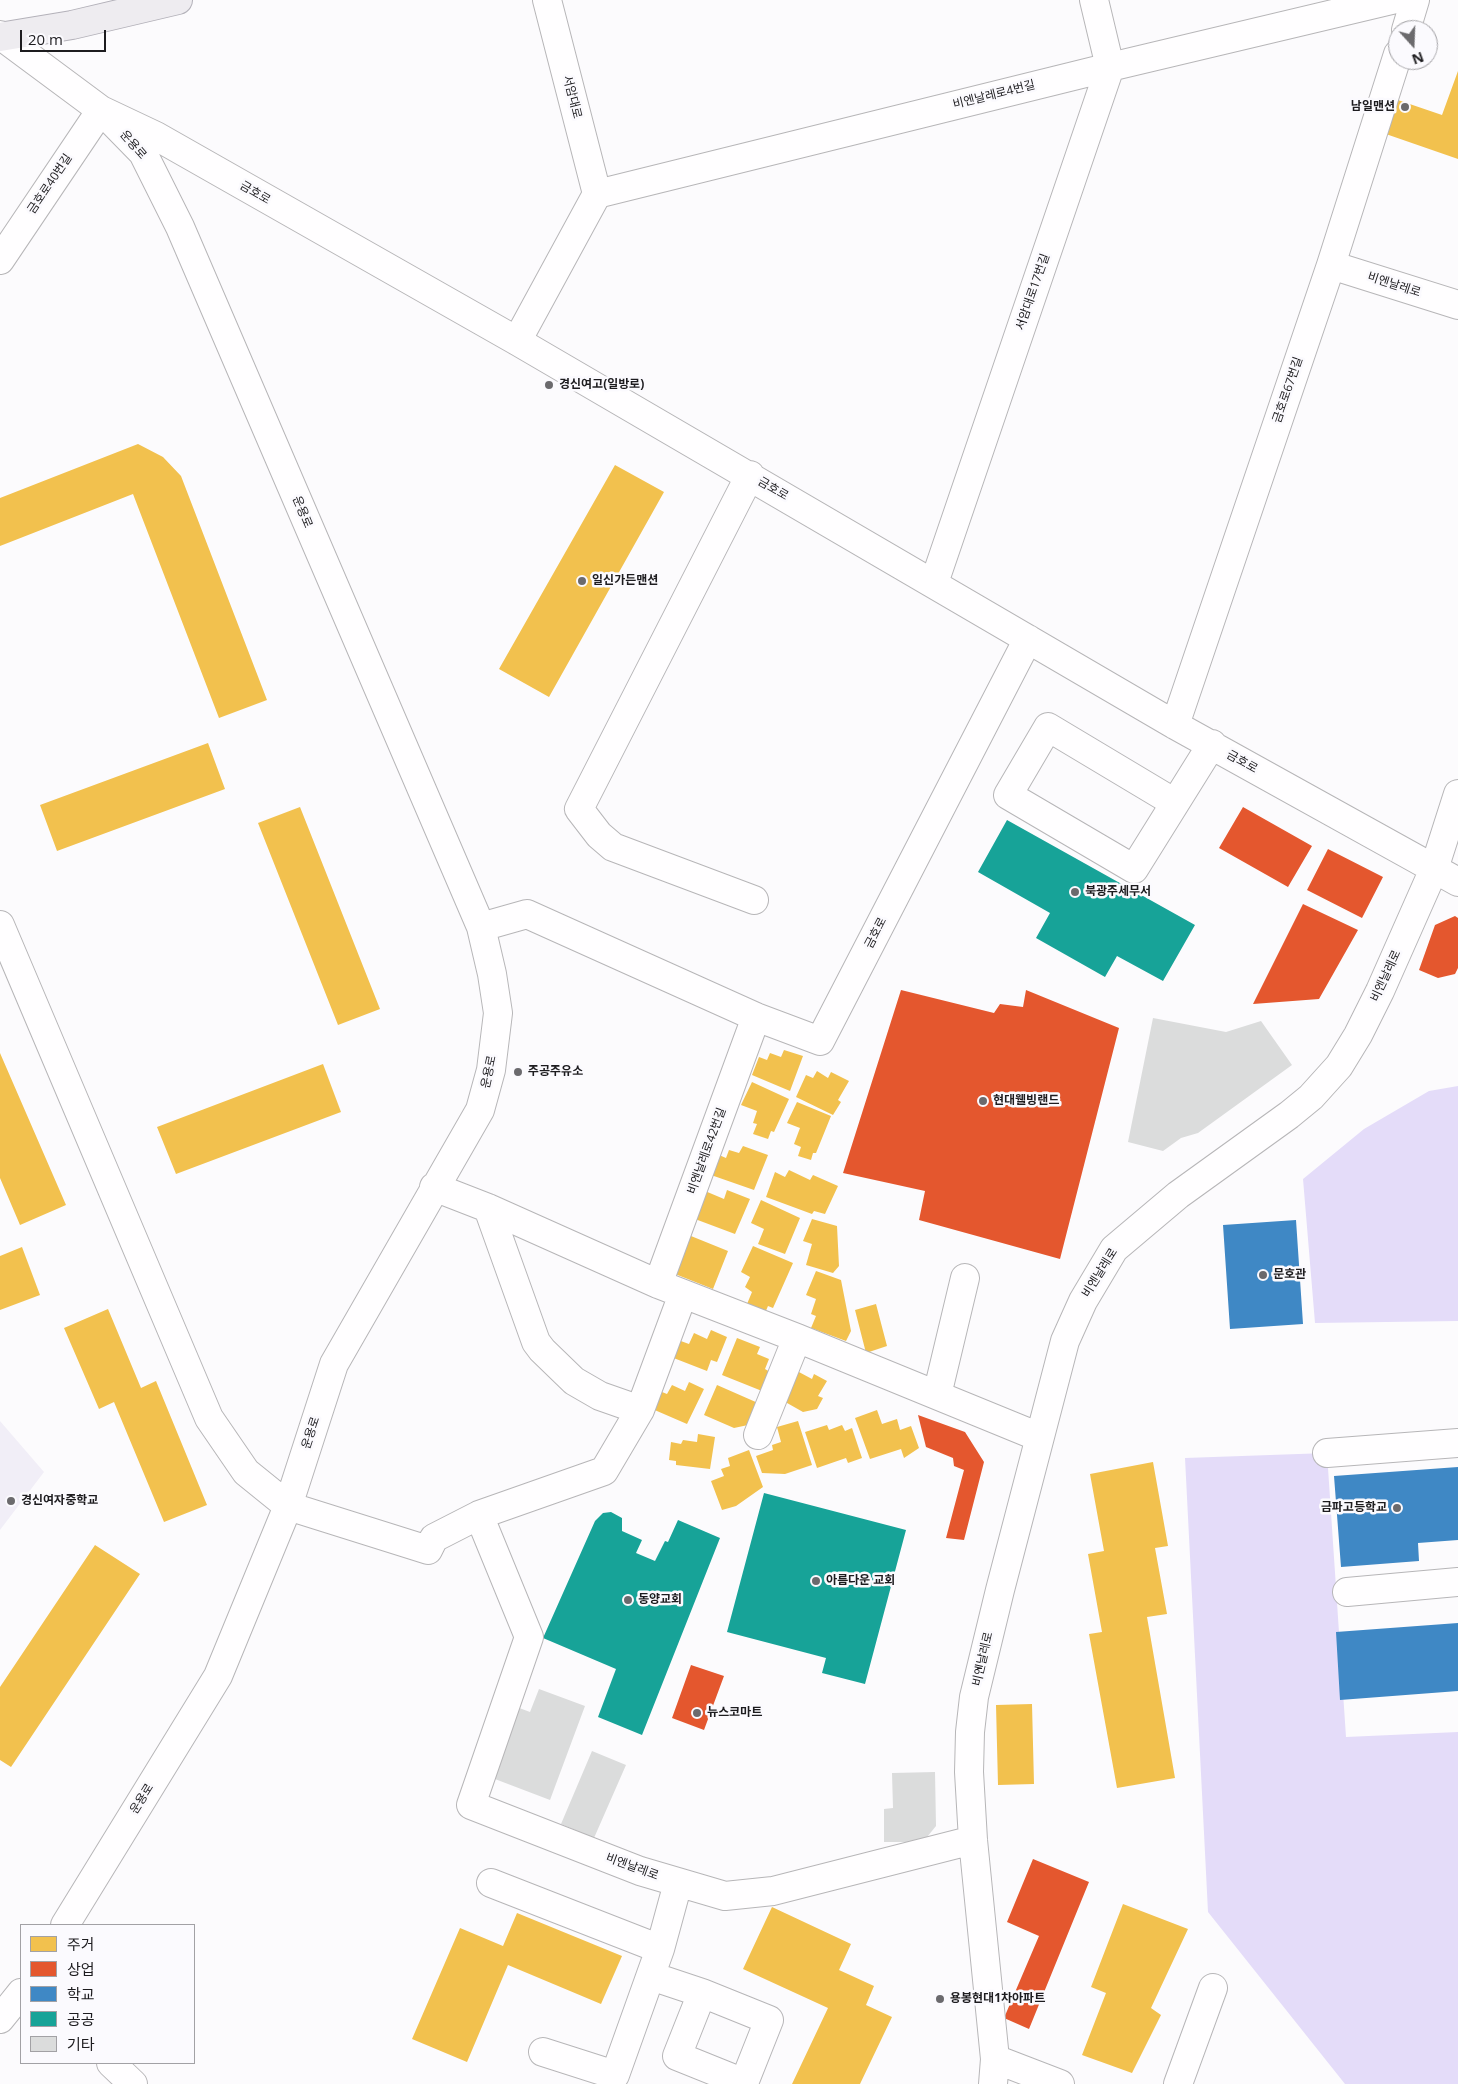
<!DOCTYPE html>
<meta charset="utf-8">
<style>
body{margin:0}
#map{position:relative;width:1458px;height:2084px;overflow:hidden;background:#fcfbfd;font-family:"Open Sans","Noto Sans KR",sans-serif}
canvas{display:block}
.legend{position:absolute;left:20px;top:1924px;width:175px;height:140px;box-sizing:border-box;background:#fbfafe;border:1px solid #a2a1a5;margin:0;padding:6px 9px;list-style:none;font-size:15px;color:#1d1c1f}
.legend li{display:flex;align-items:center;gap:10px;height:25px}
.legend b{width:25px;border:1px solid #a2a1a5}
.north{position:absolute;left:1388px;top:20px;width:50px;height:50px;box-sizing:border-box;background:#fbfafe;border:1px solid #a2a1a5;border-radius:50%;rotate:160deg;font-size:14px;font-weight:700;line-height:20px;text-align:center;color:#1d1c1f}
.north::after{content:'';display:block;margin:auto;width:18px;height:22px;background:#6b6a6d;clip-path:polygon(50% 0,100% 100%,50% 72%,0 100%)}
.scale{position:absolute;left:20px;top:30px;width:86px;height:22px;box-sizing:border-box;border:2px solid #1d1c1f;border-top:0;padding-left:6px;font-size:15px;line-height:18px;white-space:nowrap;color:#1d1c1f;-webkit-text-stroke:4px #fbfafe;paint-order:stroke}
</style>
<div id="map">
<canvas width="1458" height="2084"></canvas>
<ul class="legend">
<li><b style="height:14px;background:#f2c14e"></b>주거</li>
<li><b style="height:14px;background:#e4572e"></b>상업</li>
<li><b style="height:14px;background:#3f88c5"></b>학교</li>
<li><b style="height:14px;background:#17a398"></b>공공</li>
<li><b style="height:14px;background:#dbdcdc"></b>기타</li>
</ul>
<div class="north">N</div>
<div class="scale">20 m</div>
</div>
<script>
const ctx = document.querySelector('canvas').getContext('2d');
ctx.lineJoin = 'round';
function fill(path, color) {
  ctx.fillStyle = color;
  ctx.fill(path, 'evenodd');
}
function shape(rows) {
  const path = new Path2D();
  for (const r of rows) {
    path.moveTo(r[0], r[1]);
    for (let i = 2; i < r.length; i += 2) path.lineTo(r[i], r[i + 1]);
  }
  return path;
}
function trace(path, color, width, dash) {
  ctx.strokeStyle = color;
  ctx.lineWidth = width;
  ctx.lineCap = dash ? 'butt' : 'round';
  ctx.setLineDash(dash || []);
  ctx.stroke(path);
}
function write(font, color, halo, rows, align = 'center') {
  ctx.font = font + ' "Open Sans","Noto Sans KR",sans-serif';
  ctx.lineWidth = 5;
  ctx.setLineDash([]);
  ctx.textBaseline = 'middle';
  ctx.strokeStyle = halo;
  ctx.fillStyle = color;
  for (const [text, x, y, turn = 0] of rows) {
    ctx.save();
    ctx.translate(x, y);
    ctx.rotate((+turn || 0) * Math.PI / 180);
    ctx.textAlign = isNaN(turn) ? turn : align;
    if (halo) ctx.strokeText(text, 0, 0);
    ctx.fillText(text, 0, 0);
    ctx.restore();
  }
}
fill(shape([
 [0,1421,44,1472,0,1530]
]), '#f1eef7');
fill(shape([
 [1458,1086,1458,1321,1315,1323,1303,1179,1364,1129,1429,1091],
 [1327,1453,1346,1737,1458,1732,1458,2084,1345,2084,1208,1912,1185,1458]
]), '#e4dcf9');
fill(shape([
 [1458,71,1458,159,1383,133,1395,99,1442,115],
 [138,444,163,457,181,476,267,700,219,718,133,494,0,546,0,498],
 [615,465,664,492,549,697,499,669],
 [208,743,225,789,57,851,40,805],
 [300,807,380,1009,338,1025,258,823],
 [784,1050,803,1056,790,1091,752,1075,759,1057,767,1060,770,1053,781,1057],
 [0,1053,66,1205,20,1225,0,1178],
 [323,1064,341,1112,176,1174,157,1127],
 [817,1071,828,1078,831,1072,849,1081,838,1100,841,1102,833,1115,796,1097,806,1075,813,1078],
 [752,1082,789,1099,774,1132,771,1131,768,1139,753,1134,757,1124,753,1123,757,1111,741,1105],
 [797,1102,831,1116,816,1153,813,1153,811,1160,798,1156,801,1147,794,1144,800,1128,787,1123],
 [743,1146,768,1155,754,1190,711,1175,719,1155,726,1158,729,1150,739,1153],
 [789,1170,810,1180,813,1175,838,1186,825,1214,814,1211,812,1214,766,1197,775,1172,785,1177],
 [727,1190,750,1199,735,1234,695,1219,705,1191,724,1199],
 [761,1200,800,1218,785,1254,758,1244,764,1229,751,1223],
 [812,1219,837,1226,839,1266,833,1273,806,1265,812,1244,803,1241],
 [686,1234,728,1251,713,1289,670,1272],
 [753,1246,793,1263,773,1308,768,1306,765,1313,747,1304,752,1292,745,1287,750,1277,741,1272],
 [22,1247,40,1295,0,1310,0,1256],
 [816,1271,841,1280,851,1331,846,1341,811,1328,816,1316,811,1314,816,1299,806,1295],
 [876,1304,887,1346,866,1353,855,1310],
 [108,1309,141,1388,156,1381,207,1505,164,1522,114,1402,99,1409,64,1328],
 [711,1330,727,1337,717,1362,711,1360,707,1371,671,1357,678,1340,689,1344,694,1333,707,1339],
 [737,1338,760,1347,757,1354,769,1359,765,1369,770,1372,762,1391,722,1375],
 [797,1371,812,1379,814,1374,827,1381,818,1396,823,1398,817,1409,803,1412,780,1399],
 [689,1382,704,1389,687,1424,650,1408,657,1390,667,1394,672,1385,685,1391],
 [717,1385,758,1403,748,1425,734,1428,704,1415],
 [877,1410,882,1424,897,1419,900,1430,911,1426,919,1448,904,1458,901,1449,870,1459,855,1418],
 [798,1421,812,1465,785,1474,762,1473,756,1456,773,1450,772,1445,781,1442,777,1427],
 [827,1425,829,1430,842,1425,845,1431,852,1428,862,1458,848,1463,846,1458,817,1468,805,1432],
 [698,1434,715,1437,710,1469,676,1465,676,1461,669,1460,671,1442,681,1444,683,1440,697,1442],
 [749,1450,763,1487,736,1506,722,1510,711,1481,724,1476,721,1469,730,1466,728,1458],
 [1153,1462,1168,1546,1155,1548,1167,1614,1147,1617,1175,1778,1117,1788,1089,1634,1102,1632,1088,1554,1104,1551,1090,1474],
 [95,1545,140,1574,11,1767,0,1760,0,1687],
 [1032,1704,1034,1784,998,1785,996,1705],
 [1123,1904,1188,1929,1151,2008,1161,2015,1132,2073,1082,2055,1106,1993,1091,1987],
 [772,1907,851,1944,839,1970,874,1986,866,2005,892,2017,860,2084,792,2084,828,2008,743,1969],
 [517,1913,622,1956,601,2004,508,1965,467,2062,412,2039,460,1928,503,1946]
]), '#f2c14e');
fill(shape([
 [1243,807,1312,846,1288,887,1219,848],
 [1328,849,1383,877,1362,918,1307,890],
 [1303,904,1358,930,1319,999,1253,1004],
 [1455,916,1458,918,1458,968,1455,974,1438,978,1419,970,1435,925],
 [901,990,994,1013,1000,1004,1023,1007,1026,990,1119,1028,1060,1259,919,1220,925,1191,843,1173],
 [918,1415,965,1432,984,1462,964,1540,946,1538,964,1470,954,1466,953,1458,926,1447],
 [691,1665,724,1676,704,1730,672,1718],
 [1033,1859,1089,1882,1029,2029,1004,2018,1039,1936,1007,1922]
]), '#e4572e');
fill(shape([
 [1296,1220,1303,1324,1230,1329,1223,1225],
 [1458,1467,1458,1540,1418,1543,1419,1561,1341,1567,1334,1476],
 [1458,1623,1458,1691,1340,1700,1336,1632]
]), '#3f88c5');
fill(shape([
 [1007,820,1195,925,1163,981,1117,956,1105,977,1036,938,1050,913,978,872],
 [764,1493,906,1530,865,1684,822,1673,826,1658,727,1632],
 [611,1512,622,1518,622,1531,642,1540,636,1553,655,1561,665,1541,668,1542,678,1520,720,1538,642,1735,598,1717,616,1669,543,1638,595,1521,603,1513]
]), '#17a398');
fill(shape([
 [1153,1018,1226,1032,1261,1021,1292,1065,1198,1133,1181,1138,1163,1151,1128,1142],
 [539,1689,585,1706,550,1800,487,1776,514,1706,530,1712],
 [592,1751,626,1765,594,1838,561,1824],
 [935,1772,936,1826,923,1842,884,1842,884,1809,893,1808,892,1773]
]), '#dbdcdc');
const minor = shape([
 [547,0,597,194],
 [1406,30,1415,0],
 [0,35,101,110,156,136,517,341,1175,725,1458,882],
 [597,194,1110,67,1392,0],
 [0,260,101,110,143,153,180,227,481,927,492,974,498,1013,491,1070,480,1110,334,1364,288,1506,218,1676,65,1925],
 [1331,265,1458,305],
 [517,341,597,194],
 [750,475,579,809,599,835,613,847,754,900],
 [934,583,1110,67,1094,0],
 [1175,725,1331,265,1398,54],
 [1175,803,1048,727,1008,795,1134,869,1212,744],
 [0,925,209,1418,246,1472,288,1506,428,1550,434,1538,479,1515,604,1471,640,1410,683,1294],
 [481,927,527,914,756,1017,820,1041,1028,639],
 [434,1187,488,1208,658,1284,797,1338,1039,1437],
 [488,1208,536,1342,542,1350,574,1381,600,1396,640,1410],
 [658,1284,756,1017],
 [937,1395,965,1278],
 [758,1435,797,1338],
 [1327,1453,1458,1443],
 [479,1515,529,1637,471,1805,640,1871,725,1896,773,1891,973,1840],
 [1347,1592,1458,1582],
 [491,1883,660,1949,615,2075,543,2052],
 [660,1949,678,1883],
 [651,1976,702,1993],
 [702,1993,769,2020,744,2083,677,2056,702,1993],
 [0,2019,21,1993],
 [995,2059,1060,2084],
 [111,2063,133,2084],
 [993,2084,995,2059,973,1840,969,1772,970,1732,974,1697,1000,1590,1065,1341,1083,1301,1114,1249,1178,1195,1289,1115,1311,1097,1339,1066,1358,1035,1380,991,1434,869,1458,794],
 [1178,2084,1213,1988]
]);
const major = shape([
 [0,37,72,25,178,0]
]);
trace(minor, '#b7b6b8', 30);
trace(major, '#b3b1b9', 30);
trace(minor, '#fffeff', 28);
trace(major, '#eeecf0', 28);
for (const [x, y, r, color] of [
 [1405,107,5,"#6b6a6d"],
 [549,385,5,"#6b6a6d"],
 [582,581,5,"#6b6a6d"],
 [1075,892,5,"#6b6a6d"],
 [518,1072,5,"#6b6a6d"],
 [983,1101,5,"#6b6a6d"],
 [1263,1275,5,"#6b6a6d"],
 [11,1501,5,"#6b6a6d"],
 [1397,1508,5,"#6b6a6d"],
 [816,1581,5,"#6b6a6d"],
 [628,1600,5,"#6b6a6d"],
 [697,1713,5,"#6b6a6d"],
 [940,1999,5,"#6b6a6d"]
]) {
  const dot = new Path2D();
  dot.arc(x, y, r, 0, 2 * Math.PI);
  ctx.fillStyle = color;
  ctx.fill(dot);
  trace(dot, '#fbfafe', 2);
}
write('12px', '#1d1c1f', '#fbfafe', [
 ["비엔날레로4번길",994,95,-14],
 ["서암대로",572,97,76],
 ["운용로",133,145,49],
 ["금호로40번길",50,184,-56],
 ["금호로",255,193,30],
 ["비엔날레로",1394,285,18],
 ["서암대로17번길",1033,292,-71],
 ["금호로67번길",1288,390,-71],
 ["금호로",773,489,30],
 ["운용로",302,512,67],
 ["금호로",1242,762,29],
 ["금호로",876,933,-63],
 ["비엔날레로",1386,976,-65],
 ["운용로",489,1072,-78],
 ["비엔날레로42번길",707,1151,-70],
 ["비엔날레로",1100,1273,-58],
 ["운용로",311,1433,-72],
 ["비엔날레로",983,1659,-77],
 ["운용로",142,1799,-58],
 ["비엔날레로",632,1867,20]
]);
write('bold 12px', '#1d1c1f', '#fbfafe', [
 ["남일맨션",1395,107,"right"],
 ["경신여고(일방로)",559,385],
 ["일신가든맨션",592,581],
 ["북광주세무서",1085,892],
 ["주공주유소",528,1072],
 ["현대웰빙랜드",993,1101],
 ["문호관",1273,1275],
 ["경신여자중학교",21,1501],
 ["금파고등학교",1387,1508,"right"],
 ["아름다운 교회",826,1581],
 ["동양교회",638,1600],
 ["뉴스코마트",707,1713],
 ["용봉현대1차아파트",950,1999]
], 'left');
</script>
